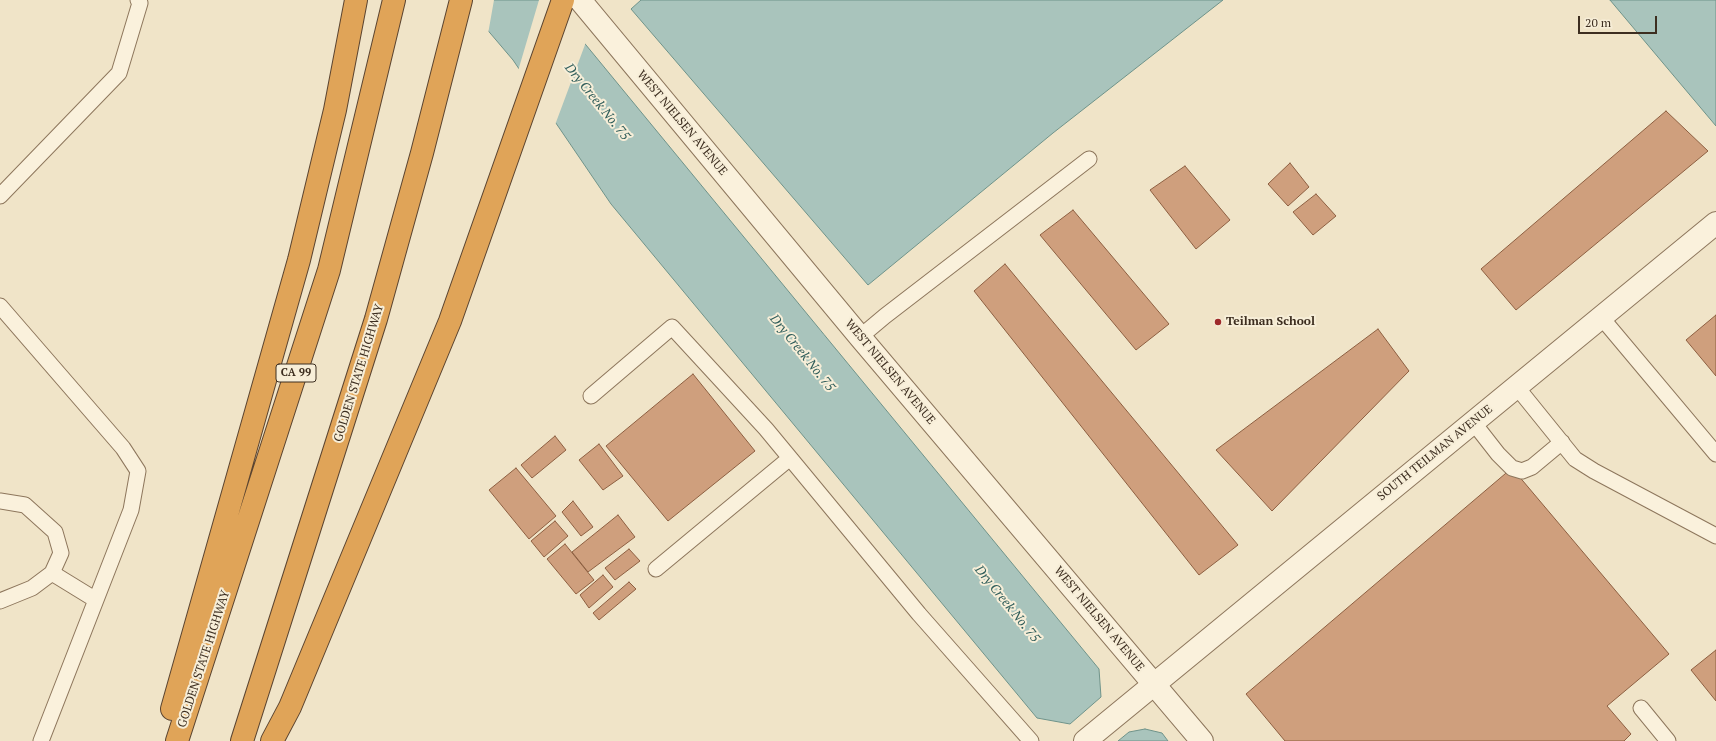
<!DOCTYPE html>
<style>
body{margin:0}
#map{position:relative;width:1716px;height:741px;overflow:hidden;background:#f0e4c8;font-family:"PT Serif",serif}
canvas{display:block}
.scale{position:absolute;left:1578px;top:16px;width:79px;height:18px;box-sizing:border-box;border:2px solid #3d2e20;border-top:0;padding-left:5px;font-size:12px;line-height:14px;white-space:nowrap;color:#3d2e20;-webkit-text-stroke:3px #f7eed8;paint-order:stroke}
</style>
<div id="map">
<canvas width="1716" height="741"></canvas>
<div class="scale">20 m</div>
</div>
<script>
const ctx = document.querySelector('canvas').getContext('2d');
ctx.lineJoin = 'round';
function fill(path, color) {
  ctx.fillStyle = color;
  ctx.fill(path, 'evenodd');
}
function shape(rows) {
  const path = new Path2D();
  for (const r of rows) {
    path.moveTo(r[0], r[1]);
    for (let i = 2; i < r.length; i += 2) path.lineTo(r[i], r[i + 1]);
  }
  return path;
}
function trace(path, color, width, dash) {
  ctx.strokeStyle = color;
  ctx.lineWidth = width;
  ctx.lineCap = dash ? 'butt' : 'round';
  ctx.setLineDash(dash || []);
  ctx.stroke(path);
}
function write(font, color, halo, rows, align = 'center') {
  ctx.font = font + ' "PT Serif",serif';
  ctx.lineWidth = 4;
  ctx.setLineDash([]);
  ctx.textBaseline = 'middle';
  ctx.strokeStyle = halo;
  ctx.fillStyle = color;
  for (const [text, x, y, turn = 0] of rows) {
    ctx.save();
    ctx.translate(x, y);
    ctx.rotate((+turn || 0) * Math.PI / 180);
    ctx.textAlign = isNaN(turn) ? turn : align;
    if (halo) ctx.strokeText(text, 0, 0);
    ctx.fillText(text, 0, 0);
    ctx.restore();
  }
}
const water = shape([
 [462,0,549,0,1099,669,1101,697,1070,724,1037,718,611,204,513,60,462,0],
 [641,0,1223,0,1053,133,868,285,631,9,641,0],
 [1610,0,1716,0,1716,126,1610,0],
 [1145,729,1162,733,1168,741,1118,741,1129,732,1145,729]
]);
fill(water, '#a9c4bc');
trace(water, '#6f938a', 1);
fill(shape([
 [460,0,494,0,488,34,460,1],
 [539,0,552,0,586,42,555,125,518,71]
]), '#f0e4c8');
const building = shape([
 [1666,111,1708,151,1516,310,1481,269,1666,111],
 [1290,163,1309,187,1288,206,1268,184,1290,163],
 [1185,166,1230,220,1196,249,1150,190,1185,166],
 [1316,194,1336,216,1313,235,1293,212,1316,194],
 [1073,210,1169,324,1136,350,1040,235,1073,210],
 [1005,264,1238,545,1199,575,974,291,1005,264],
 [1716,315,1716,376,1686,340,1716,315],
 [1378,329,1409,371,1272,511,1216,450,1378,329],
 [693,374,755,451,668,521,606,446,693,374],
 [555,436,566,450,532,478,521,465,555,436],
 [599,444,623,476,603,490,579,460,599,444],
 [516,468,556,516,529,539,489,490,516,468],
 [1512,468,1669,654,1607,706,1631,734,1624,741,1285,741,1246,694,1512,468],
 [573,501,593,527,581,536,562,512,573,501],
 [618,515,635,537,588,572,572,552,618,515],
 [555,521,568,536,544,557,531,541,555,521],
 [565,544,594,580,576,594,547,559,565,544],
 [629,549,640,561,615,580,605,568,629,549],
 [603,575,613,587,589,608,580,595,603,575],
 [629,582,636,589,599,620,593,613,629,582],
 [1716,650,1716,701,1691,670,1716,650]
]);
fill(building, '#cf9f7d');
trace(building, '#8d5f41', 1);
const service = shape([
 [0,196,119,73,140,3,138,0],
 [0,306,123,448,138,471,131,510,41,741],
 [1601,317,1716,454],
 [860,337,885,316,1089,159],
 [1516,386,1575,459,1594,471,1716,536],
 [591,396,672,327,766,429,790,458],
 [1473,422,1498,454,1512,468,1522,471,1532,467,1562,442],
 [0,501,25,505,55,532,61,553,52,573,32,588,0,601],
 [656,569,790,458,919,614,1031,741],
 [52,573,96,600],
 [1641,708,1668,741]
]);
const minor = shape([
 [1085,741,1716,223]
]);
const tertiary = shape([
 [580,0,860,337,1202,741]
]);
const motorway = shape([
 [172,709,299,260,335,110,356,0],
 [177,741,329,270,394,0],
 [242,741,376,319,422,153,461,0],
 [272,741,290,707,450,321,563,0]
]);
trace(service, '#8d765c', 17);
trace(minor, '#8d765c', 24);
trace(tertiary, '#8d765c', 24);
trace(motorway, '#5b4430', 24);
trace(service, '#faf1dc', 15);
trace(minor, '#faf1dc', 22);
trace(tertiary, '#faf1dc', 22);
trace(motorway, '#e0a458', 22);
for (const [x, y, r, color] of [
 [1218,322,4,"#9e2a2b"]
]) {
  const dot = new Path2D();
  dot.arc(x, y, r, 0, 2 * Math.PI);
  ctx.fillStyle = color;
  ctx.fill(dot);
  trace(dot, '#f7eed8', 1.5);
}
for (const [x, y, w] of [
 [296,373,40]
]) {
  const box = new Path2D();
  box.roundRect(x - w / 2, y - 9, w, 18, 3);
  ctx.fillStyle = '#f7eed8';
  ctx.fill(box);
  trace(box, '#3d2e20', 1);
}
write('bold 11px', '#3d2e20', null, [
 ["CA 99",296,373]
]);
write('12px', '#3d2e20', '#f7eed8', [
 ["WEST NIELSEN AVENUE",682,123,50],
 ["WEST NIELSEN AVENUE",890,372,50],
 ["GOLDEN STATE HIGHWAY",359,373,-73],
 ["SOUTH TEILMAN AVENUE",1435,453,-39],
 ["WEST NIELSEN AVENUE",1099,619,50],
 ["GOLDEN STATE HIGHWAY",204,659,-72]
]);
write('bold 12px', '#3d2e20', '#f7eed8', [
 ["Teilman School",1226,322]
], 'left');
write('italic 13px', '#2f5d5a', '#f7eed8', [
 ["Dry Creek No. 75",597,102,51],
 ["Dry Creek No. 75",802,353,51],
 ["Dry Creek No. 75",1007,604,51]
]);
</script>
